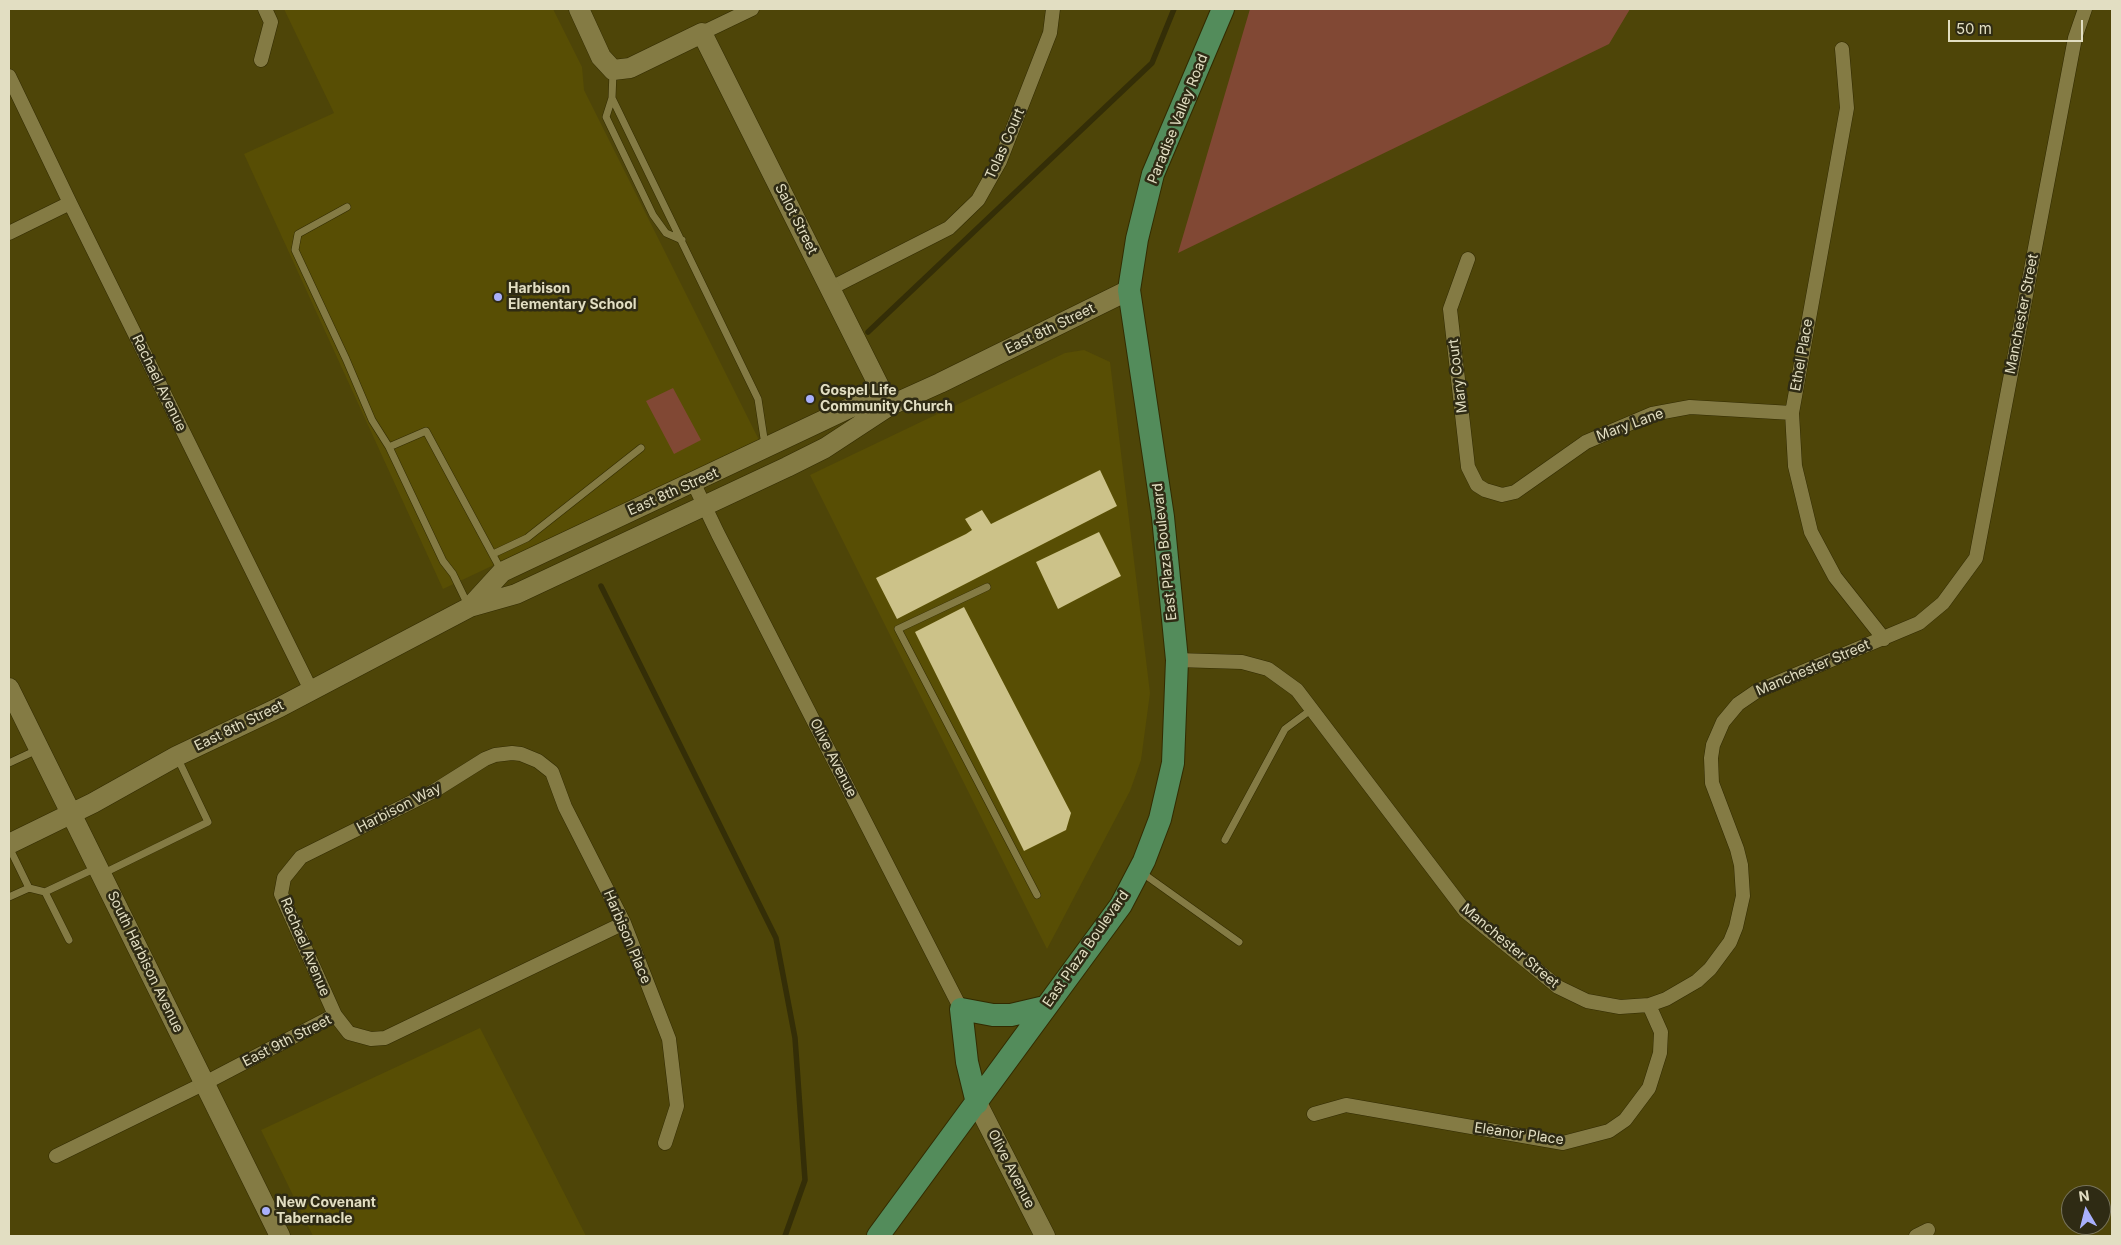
<!DOCTYPE html>
<style>
body{margin:0}
#map{position:relative;width:2121px;height:1245px;overflow:hidden;background:#4e4508;font-family:Inter,sans-serif}
canvas{display:block}
.frame{position:absolute;inset:0;border:10px solid #e2dec2;pointer-events:none}
.north{position:absolute;left:2061px;top:1185px;width:50px;height:50px;box-sizing:border-box;background:#2f2b14;border:1px solid #77735a;border-radius:50%;rotate:352deg;font-size:14px;font-weight:700;line-height:20px;text-align:center;color:#e2dec2}
.north::after{content:'';display:block;margin:auto;width:18px;height:22px;background:#a9b0fc;clip-path:polygon(50% 0,100% 100%,50% 72%,0 100%)}
.scale{position:absolute;left:1948px;top:20px;width:135px;height:22px;box-sizing:border-box;border:2px solid #e2dec2;border-top:0;padding-left:6px;font-size:15px;line-height:18px;white-space:nowrap;color:#e2dec2;-webkit-text-stroke:4px #2f2b14;paint-order:stroke}
</style>
<div id="map">
<canvas width="2121" height="1245"></canvas>
<div class="frame"></div>
<div class="north">N</div>
<div class="scale">50 m</div>
</div>
<script>
const ctx = document.querySelector('canvas').getContext('2d');
ctx.lineJoin = 'round';
function fill(path, color) {
  ctx.fillStyle = color;
  ctx.fill(path, 'evenodd');
}
function shape(rows) {
  const path = new Path2D();
  for (const r of rows) {
    path.moveTo(r[0], r[1]);
    for (let i = 2; i < r.length; i += 2) path.lineTo(r[i], r[i + 1]);
  }
  return path;
}
function trace(path, color, width, dash) {
  ctx.strokeStyle = color;
  ctx.lineWidth = width;
  ctx.lineCap = dash ? 'butt' : 'round';
  ctx.setLineDash(dash || []);
  ctx.stroke(path);
}
function write(font, color, halo, rows, align = 'center') {
  ctx.font = font + ' Inter,sans-serif';
  ctx.lineWidth = 5;
  ctx.setLineDash([]);
  ctx.textBaseline = 'middle';
  ctx.strokeStyle = halo;
  ctx.fillStyle = color;
  for (const [text, x, y, turn = 0] of rows) {
    ctx.save();
    ctx.translate(x, y);
    ctx.rotate((+turn || 0) * Math.PI / 180);
    ctx.textAlign = isNaN(turn) ? turn : align;
    if (halo) ctx.strokeText(text, 0, 0);
    ctx.fillText(text, 0, 0);
    ctx.restore();
  }
}
fill(shape([
 [284,9,553,9,582,67,584,90,759,440,443,589,244,154,334,113],
 [1084,350,1110,362,1150,693,1141,760,1130,791,1047,949,810,475,1065,353],
 [480,1028,586,1236,313,1236,261,1130]
]), '#584e04');
fill(shape([
 [1250,9,1630,9,1609,44,1178,253],
 [673,388,701,440,674,454,646,401]
]), '#814834');
trace(shape([
 [868,332,1152,63,1174,9],
 [601,586,776,938,795,1038,805,1180,785,1236]
]), '#342e07', 5.5);
fill(shape([
 [1100,470,1117,506,897,619,876,578,966,534,972,530,965,519,982,510,991,524],
 [1099,532,1121,576,1058,609,1036,562],
 [964,607,1071,813,1066,830,1024,851,915,632]
]), '#ccc289');
const lane = shape([
 [613,72,612,98,758,399,765,445],
 [612,98,606,117,653,215,666,233,682,240],
 [347,207,298,234,295,250,346,359,372,420,389,447,443,561,453,574,468,605],
 [389,447,426,431,501,570],
 [493,554,527,538,641,448],
 [987,587,898,629,1037,895],
 [9,763,37,750],
 [1225,840,1285,729,1312,709],
 [9,847,29,888,9,897],
 [1141,872,1239,942],
 [102,874,208,822,177,757],
 [29,888,45,892],
 [69,940,45,892,96,868]
]);
const street = shape([
 [702,33,752,9],
 [1842,49,1847,108,1792,413,1795,466,1811,532,1835,577,1884,639],
 [261,60,271,22,265,9],
 [9,76,70,203,311,690],
 [9,233,70,203],
 [1468,259,1450,309,1468,467,1477,485,1485,490,1502,495,1515,492,1586,442,1652,414,1690,407,1792,413],
 [831,288,949,228,978,200,1000,161,1050,33,1053,9],
 [693,482,718,534,961,1009],
 [1177,660,1242,662,1268,669,1297,690,1465,911,1558,987,1587,1001,1620,1007,1649,1005,1666,999,1697,981,1710,969,1730,942,1736,927,1743,896,1741,865,1737,849,1712,783,1711,758,1713,745,1723,722,1738,704,1757,691,1919,623,1943,603,1976,558,2075,38,2085,9],
 [624,923,385,1038,371,1039,349,1033,335,1015,281,894,284,878,301,857,434,791,485,759,495,755,512,753,521,754,538,761,552,772,565,807,624,923,669,1039,677,1106,665,1143],
 [1314,1114,1346,1105,1563,1143,1609,1131,1625,1120,1649,1088,1660,1053,1661,1032,1649,1005],
 [56,1156,205,1083,335,1015],
 [1916,1236,1928,1230]
]);
const secondary = shape([
 [579,9,601,57,613,70,630,68,702,33,889,406],
 [470,607,502,572,860,403,889,406],
 [9,688,280,1236],
 [9,844,93,803,177,756,280,707,470,607,516,594,787,467,825,448,889,406,940,383,1129,290],
 [977,1103,1045,1236]
]);
const primary = shape([
 [977,1103,967,1062,961,1009,993,1015,1011,1015,1045,1007],
 [878,1236,1121,905,1144,861,1160,819,1173,763,1177,660,1163,517,1129,290,1137,239,1153,174,1223,9]
]);
trace(lane, '#322b00', 8);
trace(street, '#322b00', 15);
trace(secondary, '#322b00', 21);
trace(primary, '#322b00', 24);
trace(lane, '#847b44', 7);
trace(street, '#847b44', 14);
trace(secondary, '#847b44', 20);
trace(primary, '#538c5b', 22);
for (const [x, y, r, color] of [
 [498,297,5,"#a9b0fc"],
 [810,399,5,"#a9b0fc"],
 [266,1211,5,"#a9b0fc"]
]) {
  const dot = new Path2D();
  dot.arc(x, y, r, 0, 2 * Math.PI);
  ctx.fillStyle = color;
  ctx.fill(dot);
  trace(dot, '#2f2b14', 2);
}
write('14px', '#e2dec2', '#2f2b14', [
 ["Paradise Valley Road",1178,119,-68],
 ["Tolas Court",1005,144,-66],
 ["Salot Street",796,219,63],
 ["Manchester Street",2022,314,-79],
 ["East 8th Street",1050,329,-26],
 ["Ethel Place",1802,355,-80],
 ["Mary Court",1458,376,-97],
 ["Rachael Avenue",159,383,64],
 ["Mary Lane",1630,425,-20],
 ["East 8th Street",673,492,-24],
 ["East Plaza Boulevard",1165,552,-96],
 ["Manchester Street",1813,668,-23],
 ["East 8th Street",239,726,-26],
 ["Olive Avenue",833,758,63],
 ["Harbison Way",399,808,-27],
 ["Harbison Place",627,937,67],
 ["Manchester Street",1510,946,40],
 ["Rachael Avenue",305,947,67],
 ["East Plaza Boulevard",1086,949,-55],
 ["South Harbison Avenue",145,962,64],
 ["East 9th Street",287,1041,-27],
 ["Eleanor Place",1519,1134,8],
 ["Olive Avenue",1011,1169,63]
]);
write('bold 14px', '#e2dec2', '#2f2b14', [
 ["Harbison",508,289],
 ["Elementary School",508,305],
 ["Gospel Life",820,391],
 ["Community Church",820,407],
 ["New Covenant",276,1203],
 ["Tabernacle",276,1219]
], 'left');
</script>
